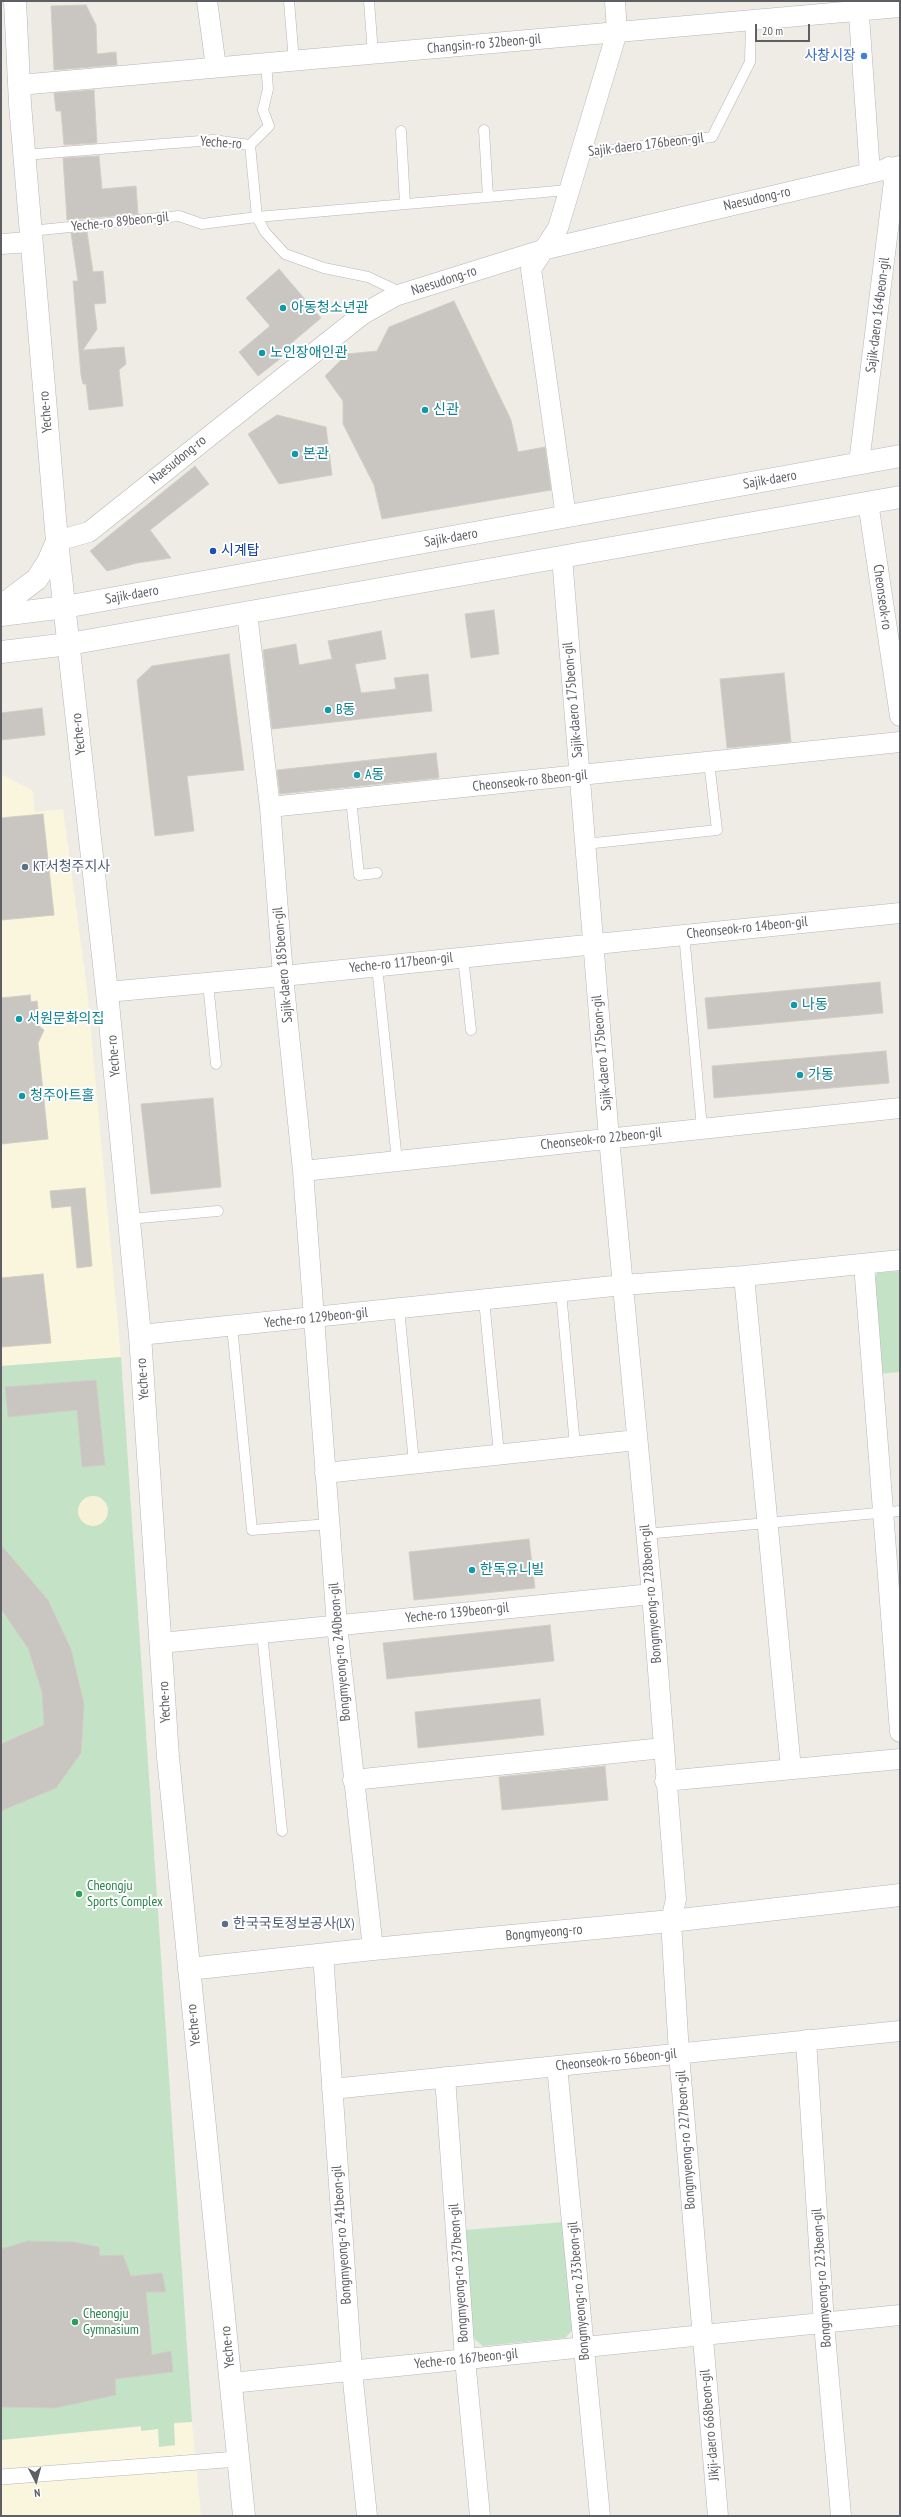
<!DOCTYPE html>
<meta charset="utf-8">
<style>
body{margin:0}
#map{position:relative;width:901px;height:2517px;overflow:hidden;background:#eeece5;font-family:"PT Sans Narrow",sans-serif}
canvas{display:block}
.frame{position:absolute;inset:0;border:2px solid #5d5f64;pointer-events:none}
.north{position:absolute;left:16px;top:2461px;width:40px;height:40px;-webkit-text-stroke:3px #fff;paint-order:stroke;rotate:174deg;font-size:11px;font-weight:700;line-height:16px;text-align:center;color:#5d5f64}
.north::after{content:'';display:block;margin:auto;width:14px;height:18px;background:#5d5f64;clip-path:polygon(50% 0,100% 100%,50% 72%,0 100%)}
.scale{position:absolute;left:755px;top:24px;width:55px;height:18px;box-sizing:border-box;border:2px solid #5d5f64;border-top:0;padding-left:5px;font-size:12px;line-height:14px;white-space:nowrap;color:#5d5f64;-webkit-text-stroke:3px #fff;paint-order:stroke}
</style>
<div id="map">
<canvas width="901" height="2517"></canvas>
<div class="frame"></div>
<div class="north">N</div>
<div class="scale">20 m</div>
</div>
<script>
const ctx = document.querySelector('canvas').getContext('2d');
ctx.lineJoin = 'round';
function fill(path, color) {
  ctx.fillStyle = color;
  ctx.fill(path, 'evenodd');
}
function shape(rows) {
  const path = new Path2D();
  for (const r of rows) {
    if (r.length === 3) {
      path.moveTo(r[0] + r[2], r[1]);
      path.arc(r[0], r[1], r[2], 0, 2 * Math.PI);
      continue;
    }
    path.moveTo(r[0], r[1]);
    for (let i = 2; i < r.length; i += 2) path.lineTo(r[i], r[i + 1]);
  }
  return path;
}
function trace(path, color, width, dash) {
  ctx.strokeStyle = color;
  ctx.lineWidth = width;
  ctx.lineCap = dash ? 'butt' : 'round';
  ctx.setLineDash(dash || []);
  ctx.stroke(path);
}
function write(font, color, halo, rows, align = 'center') {
  ctx.font = font + ' "PT Sans Narrow","Noto Sans KR",sans-serif';
  ctx.lineWidth = 4;
  ctx.setLineDash([]);
  ctx.textBaseline = 'middle';
  ctx.strokeStyle = halo;
  ctx.fillStyle = color;
  for (const [text, x, y, turn = 0] of rows) {
    ctx.save();
    ctx.translate(x, y);
    ctx.rotate((+turn || 0) * Math.PI / 180);
    ctx.textAlign = isNaN(turn) ? turn : align;
    if (halo) ctx.strokeText(text, 0, 0);
    ctx.fillText(text, 0, 0);
    ctx.restore();
  }
}
fill(shape([
 [1,774,33,791,35,812,63,809,87,989,121,1357,1,1366],
 [192,2422,201,2516,1,2516,1,2440]
]), '#faf5dd');
fill(shape([
 [900,1271,900,1372,878,1374,872,1288,877,1273],
 [121,1357,192,2422,174,2423,175,2445,159,2447,158,2429,141,2431,141,2426,1,2440,1,1366],
 [564,2222,575,2327,565,2338,483,2346,473,2338,465,2230]
]), '#c4e3c6');
fill(shape([
 [93,1511,15]
]), '#f7f1d7');
const building = shape([
 [86,5,96,25,97,54,116,52,117,65,54,70,51,6,86,5],
 [94,90,97,143,64,145,61,111,56,111,54,93,94,90],
 [99,156,102,189,136,186,138,214,67,220,63,158,99,156],
 [87,232,93,272,103,271,106,303,94,304,97,329,83,350,124,347,126,364,119,370,123,406,89,410,86,384,83,384,81,375,73,281,78,281,71,233,87,232],
 [279,269,321,318,282,351,285,355,258,376,239,352,270,326,246,298,279,269],
 [454,301,511,420,518,452,545,447,551,490,382,519,374,485,343,424,343,401,325,376,347,354,377,351,389,327,454,301],
 [277,415,326,427,332,475,279,484,248,434,277,415],
 [195,466,209,484,150,530,171,558,137,563,107,571,90,551,195,466],
 [494,610,499,654,471,658,465,614,494,610],
 [381,631,386,659,355,664,361,693,396,689,394,678,428,674,432,711,272,729,263,650,296,644,299,665,332,659,328,641,381,631],
 [229,654,244,770,187,776,194,831,155,836,137,680,152,666,229,654],
 [784,673,791,742,727,748,720,679,784,673],
 [42,708,45,735,1,740,1,713,42,708],
 [436,753,439,778,280,794,277,770,436,753],
 [43,814,54,915,1,920,1,818,43,814],
 [880,982,883,1013,708,1029,705,998,880,982],
 [30,995,31,1002,37,1001,40,1027,44,1030,38,1043,48,1139,1,1144,1,998,30,995],
 [886,1051,889,1083,714,1098,712,1066,886,1051],
 [213,1098,221,1187,151,1194,141,1104,213,1098],
 [85,1188,92,1266,77,1268,71,1206,52,1208,50,1191,85,1188],
 [43,1274,51,1343,1,1347,1,1278,43,1274],
 [96,1380,105,1465,82,1467,77,1410,8,1417,5,1387,96,1380],
 [529,1539,535,1588,414,1600,409,1552,529,1539],
 [1,1545,48,1600,71,1649,84,1704,81,1753,56,1788,1,1811,1,1744,44,1725,42,1692,28,1648,1,1609,1,1545],
 [550,1625,554,1661,387,1679,383,1643,550,1625],
 [540,1699,544,1735,418,1748,415,1712,540,1699],
 [605,1766,608,1800,502,1810,499,1777,605,1766],
 [28,2241,74,2242,99,2247,100,2256,123,2255,131,2276,162,2273,166,2292,146,2292,152,2355,171,2351,173,2372,115,2379,116,2395,55,2408,1,2407,1,2249,28,2241]
]);
fill(building, '#c9c6c2');
trace(building, '#d2cec4', 1);
const service = shape([
 [289,1,294,61],
 [369,1,373,54],
 [266,63,268,89,263,110,269,126,250,145,257,217,568,190],
 [484,130,488,197],
 [401,131,405,204],
 [579,154,712,137,750,62,751,20],
 [24,155,213,140,250,145],
 [30,231,179,216,202,224,257,217,265,232,285,254,324,268,368,277,402,293],
 [351,799,359,875,377,873],
 [585,844,717,830,709,762],
 [684,934,702,1128],
 [463,957,471,1030],
 [377,966,397,1161],
 [208,983,216,1064],
 [129,1219,218,1211],
 [561,1292,575,1446],
 [484,1300,499,1454],
 [399,1309,414,1463],
 [232,1326,252,1530,329,1524],
 [645,1534,900,1511],
 [262,1633,282,1831]
]);
const pedestrian = shape([
 [1,2477,238,2459]
]);
const minor = shape([
 [207,1,216,67],
 [858,1,870,173],
 [19,85,900,7],
 [1,244,31,242],
 [859,463,894,181,889,167],
 [868,502,900,716],
 [566,517,531,269,558,228,617,32,615,1],
 [57,541,89,532,363,314,395,296,542,250,900,166],
 [562,557,609,1138,652,1594,676,1899,671,1921,679,2054,718,2516],
 [247,613,270,807,283,976,303,1171,337,1625,373,1949],
 [270,807,900,742],
 [107,992,283,976,900,913],
 [303,1171,900,1108],
 [864,1264,900,1732],
 [744,1276,791,1769],
 [140,1335,623,1285,744,1276,900,1260],
 [325,1473,637,1440],
 [161,1643,652,1594],
 [353,1780,663,1748],
 [665,1781,900,1759],
 [323,1954,352,2371,367,2516],
 [806,2040,824,2324,841,2516],
 [557,2066,600,2516],
 [445,2077,465,2359,480,2516],
 [332,2089,900,2031],
 [231,2383,900,2315]
]);
const tertiary = shape([
 [15,1,20,104,57,541,107,992,140,1335,168,1757,244,2516],
 [1,606,37,579,48,562,57,541],
 [189,1969,373,1949,671,1921,900,1895]
]);
const secondary = shape([
 [1,615,65,607,900,456],
 [1,652,69,644,900,497]
]);
trace(service, '#b5b6ba', 11);
trace(pedestrian, '#b5b6ba', 16);
trace(minor, '#b5b6ba', 21);
trace(tertiary, '#b5b6ba', 23);
trace(secondary, '#b6b8bd', 23);
trace(service, '#fff', 10);
trace(pedestrian, '#fff', 15);
trace(minor, '#fff', 20);
trace(tertiary, '#fff', 22);
trace(secondary, '#fff', 22);
for (const [x, y, r, color] of [
 [864,56,4,"#3f7fe0"],
 [283,308,4,"#0f9aa8"],
 [262,353,4,"#0f9aa8"],
 [425,410,4,"#0f9aa8"],
 [295,454,4,"#0f9aa8"],
 [213,551,4,"#1a4fb4"],
 [328,710,4,"#0f9aa8"],
 [357,775,4,"#0f9aa8"],
 [25,867,4,"#5c6f8a"],
 [794,1005,4,"#0f9aa8"],
 [19,1019,4,"#0f9aa8"],
 [800,1075,4,"#0f9aa8"],
 [22,1096,4,"#0f9aa8"],
 [472,1570,4,"#0f9aa8"],
 [79,1894,4,"#2e9e5b"],
 [225,1924,4,"#5c6f8a"],
 [75,2322,4,"#2e9e5b"]
]) {
  const dot = new Path2D();
  dot.arc(x, y, r, 0, 2 * Math.PI);
  ctx.fillStyle = color;
  ctx.fill(dot);
  trace(dot, '#fff', 1.5);
}
write('14px', '#5d5f64', '#fff', [
 ["Changsin-ro 32beon-gil",484,44,-5],
 ["Yeche-ro",221,143,4],
 ["Sajik-daero 176beon-gil",646,145,-7],
 ["Naesudong-ro",757,199,-13],
 ["Yeche-ro 89beon-gil",120,222,-6],
 ["Naesudong-ro",444,281,-18],
 ["Sajik-daero 164beon-gil",878,315,-83],
 ["Yeche-ro",46,412,-95],
 ["Naesudong-ro",178,460,-39],
 ["Sajik-daero",770,480,-10],
 ["Sajik-daero",451,538,-10],
 ["Sajik-daero",132,595,-10],
 ["Cheonseok-ro",882,597,82],
 ["Sajik-daero 175beon-gil",573,700,-95],
 ["Yeche-ro",79,734,-96],
 ["Cheonseok-ro 8beon-gil",530,781,-6],
 ["Cheonseok-ro 14beon-gil",747,928,-6],
 ["Yeche-ro 117beon-gil",401,963,-6],
 ["Sajik-daero 185beon-gil",283,965,-95],
 ["Sajik-daero 175beon-gil",602,1053,-95],
 ["Yeche-ro",114,1056,-95],
 ["Cheonseok-ro 22beon-gil",601,1139,-6],
 ["Yeche-ro 129beon-gil",316,1318,-6],
 ["Yeche-ro",143,1379,-94],
 ["Bongmyeong-ro 228beon-gil",651,1594,-95],
 ["Yeche-ro 139beon-gil",457,1613,-6],
 ["Bongmyeong-ro 240beon-gil",340,1652,-95],
 ["Yeche-ro",165,1702,-93],
 ["Bongmyeong-ro",544,1933,-5],
 ["Yeche-ro",194,2025,-96],
 ["Cheonseok-ro 56beon-gil",616,2060,-6],
 ["Bongmyeong-ro 227beon-gil",686,2140,-94],
 ["Bongmyeong-ro 241beon-gil",342,2235,-94],
 ["Bongmyeong-ro 237beon-gil",459,2273,-94],
 ["Bongmyeong-ro 223beon-gil",822,2278,-94],
 ["Bongmyeong-ro 233beon-gil",579,2291,-95],
 ["Yeche-ro",228,2347,-96],
 ["Yeche-ro 167beon-gil",466,2359,-6],
 ["Jikji-daero 668beon-gil",710,2425,-95]
]);
write('14px', '#366cbe', '#fff', [
 ["사창시장",856,56]
], 'right');
write('14px', '#0d838f', '#fff', [
 ["아동청소년관",291,308],
 ["노인장애인관",270,353],
 ["신관",433,410],
 ["본관",303,454],
 ["B동",336,710],
 ["A동",365,775],
 ["나동",802,1005],
 ["서원문화의집",27,1019],
 ["가동",808,1075],
 ["청주아트홀",30,1096],
 ["한독유니빌",480,1570]
], 'left');
write('14px', '#164399', '#fff', [
 ["시계탑",221,551]
], 'left');
write('14px', '#4e5e75', '#fff', [
 ["KT서청주지사",33,867],
 ["한국국토정보공사(LX)",233,1924]
], 'left');
write('14px', '#27864d', '#fff', [
 ["Cheongju",87,1886],
 ["Sports Complex",87,1902],
 ["Cheongju",83,2314],
 ["Gymnasium",83,2330]
], 'left');
</script>
